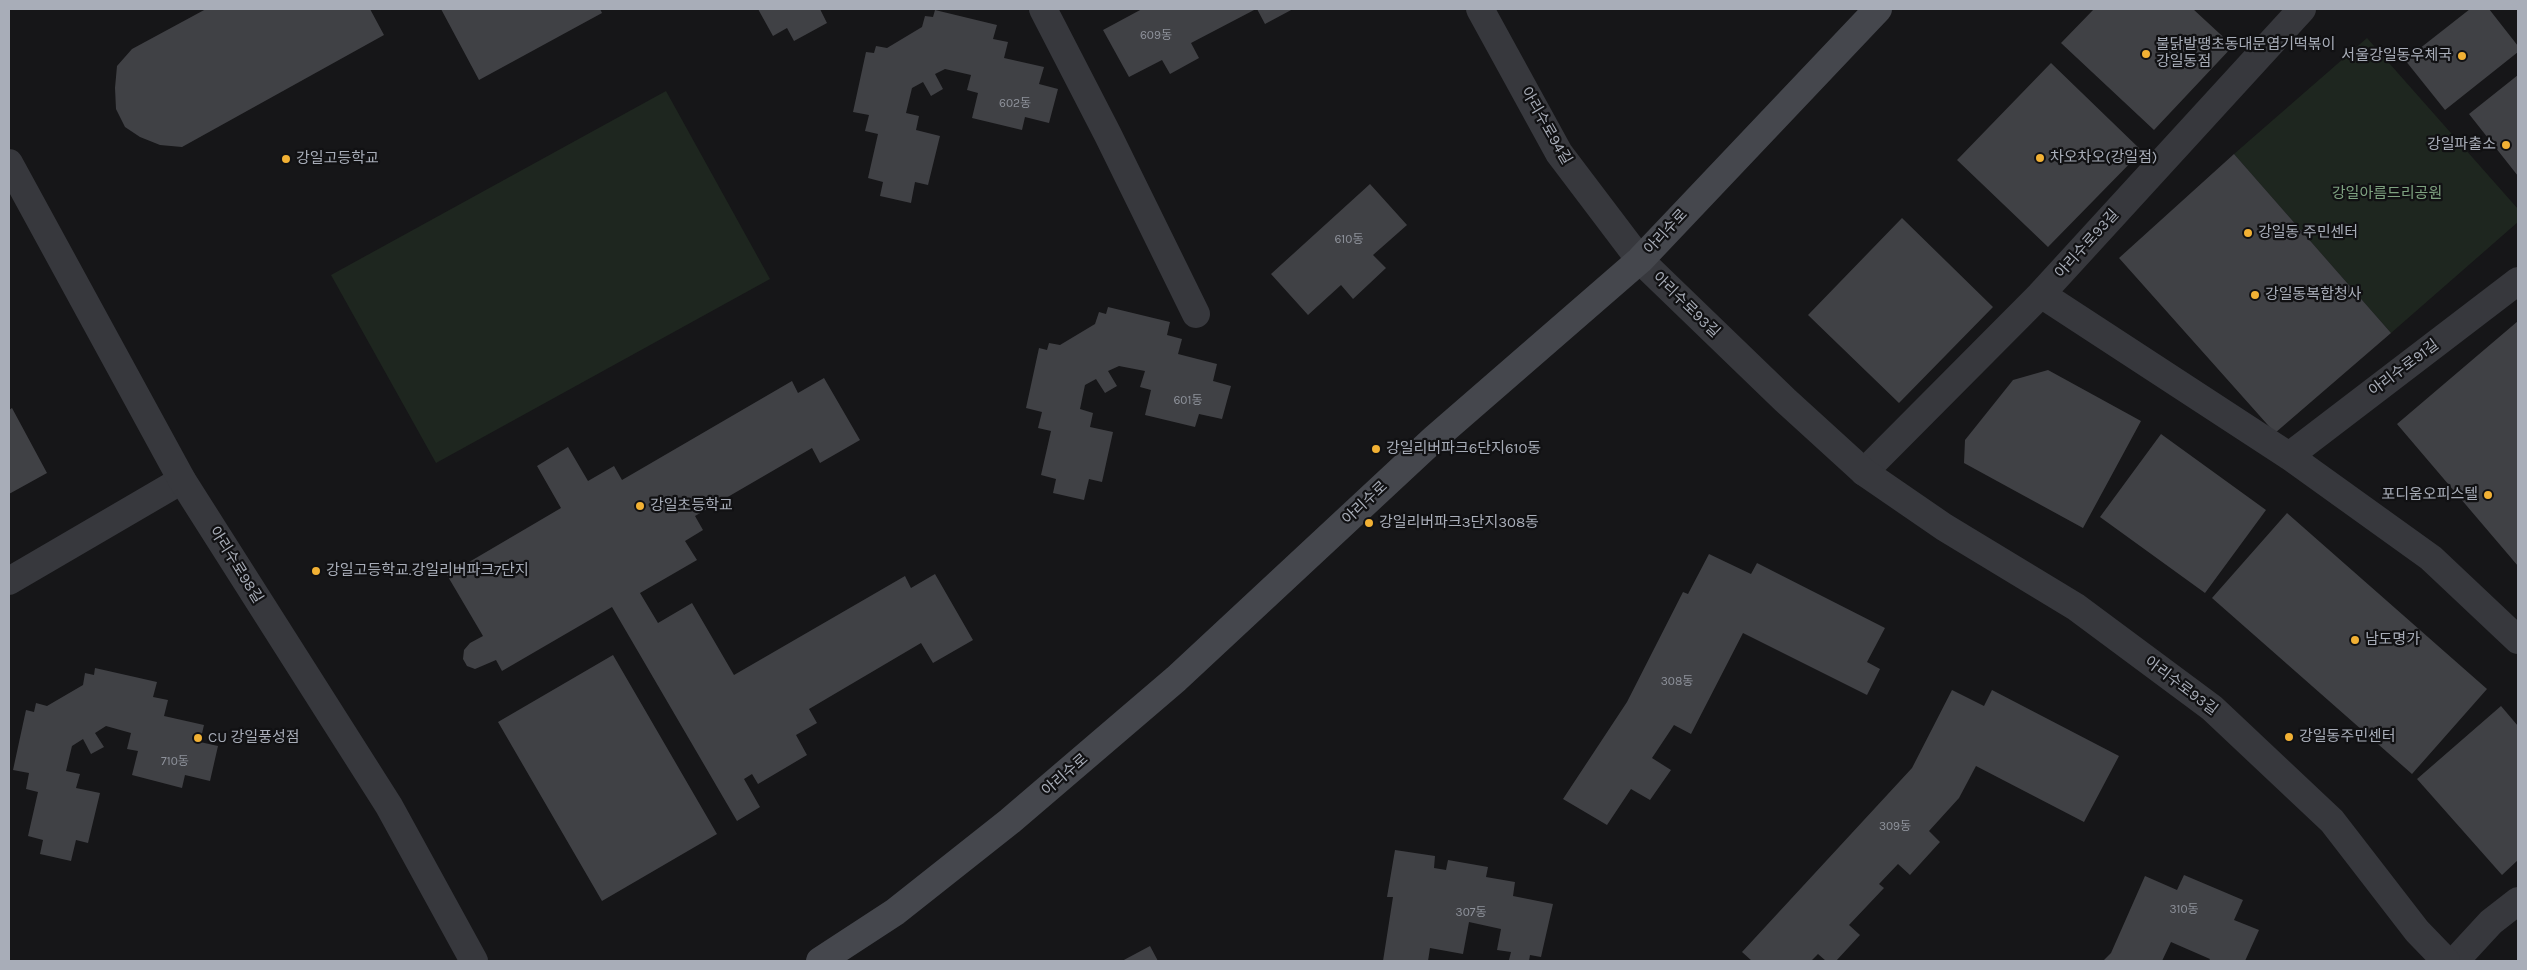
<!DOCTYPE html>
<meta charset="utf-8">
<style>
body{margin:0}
#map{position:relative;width:2527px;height:970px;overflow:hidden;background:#161618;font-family:Karla,sans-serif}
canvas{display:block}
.frame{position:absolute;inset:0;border:10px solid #a8adb8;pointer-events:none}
</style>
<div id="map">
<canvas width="2527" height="970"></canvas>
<div class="frame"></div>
</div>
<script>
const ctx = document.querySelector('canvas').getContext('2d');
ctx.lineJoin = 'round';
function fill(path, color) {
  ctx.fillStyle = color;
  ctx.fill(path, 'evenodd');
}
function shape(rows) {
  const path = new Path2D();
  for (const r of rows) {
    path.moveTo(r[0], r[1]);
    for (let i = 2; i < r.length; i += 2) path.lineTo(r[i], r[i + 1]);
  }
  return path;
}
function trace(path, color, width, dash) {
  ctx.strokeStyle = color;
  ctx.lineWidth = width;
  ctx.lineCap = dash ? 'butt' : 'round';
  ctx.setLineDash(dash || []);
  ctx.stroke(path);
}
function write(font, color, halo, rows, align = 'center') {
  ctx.font = font + ' Karla,"Noto Sans KR",sans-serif';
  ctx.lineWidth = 4.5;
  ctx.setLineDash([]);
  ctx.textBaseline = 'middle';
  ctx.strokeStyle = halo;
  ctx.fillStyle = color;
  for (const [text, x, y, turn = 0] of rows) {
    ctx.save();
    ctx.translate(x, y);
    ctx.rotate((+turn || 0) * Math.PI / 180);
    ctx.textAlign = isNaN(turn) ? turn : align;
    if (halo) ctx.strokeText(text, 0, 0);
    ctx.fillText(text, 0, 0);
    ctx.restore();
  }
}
fill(shape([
 [2367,38,2518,209,2518,222,2391,333,2234,154],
 [666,91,770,279,436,463,331,275]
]), '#1e261f');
fill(shape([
 [206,9,370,9,384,35,182,147,160,145,140,137,125,127,116,109,115,88,117,66,132,49],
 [441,9,600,9,602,13,479,80],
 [758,9,820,9,827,23,794,41,787,28,773,36],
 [1142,9,1256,9,1191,43,1199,58,1170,74,1162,60,1129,77,1103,30],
 [1257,9,1293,9,1265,24],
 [2094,9,2193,9,2233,46,2154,130,2061,43],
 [2470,9,2489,9,2518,46,2518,52,2445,110,2405,60],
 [935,10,997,25,993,39,1008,42,1004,58,1044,67,1039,84,1058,89,1049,123,1025,117,1022,130,972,118,978,93,967,90,971,75,945,69,935,74,943,89,931,96,923,82,912,88,906,113,919,116,916,130,940,136,928,185,915,182,911,203,880,196,883,182,868,178,878,134,865,131,869,115,853,112,866,52,874,53,876,46,887,48,922,27,925,16,933,17],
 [2051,63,2142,151,2048,247,1957,160],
 [2518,75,2518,176,2469,114],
 [2234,154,2391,333,2275,433,2119,258],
 [1370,184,1407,225,1373,255,1386,268,1353,299,1341,285,1308,315,1271,274],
 [1902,218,1993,307,1899,403,1808,315],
 [1108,307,1170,322,1167,335,1182,339,1178,354,1217,364,1213,381,1231,386,1222,419,1199,414,1195,427,1145,415,1151,390,1140,387,1145,371,1119,366,1108,371,1117,386,1105,393,1096,379,1085,385,1080,409,1093,413,1090,427,1113,432,1102,482,1089,479,1084,500,1053,493,1056,479,1041,475,1051,431,1038,428,1042,412,1026,408,1039,348,1047,350,1049,343,1060,345,1095,324,1099,312,1106,314],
 [2518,321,2518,566,2397,424],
 [2048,370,2141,421,2083,528,1964,463,1965,440,2013,380],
 [824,378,860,440,820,463,812,448,695,516,703,530,685,541,697,560,640,593,658,623,692,603,734,675,905,576,911,588,935,574,973,640,933,663,921,643,809,709,817,723,796,735,807,755,758,784,752,774,744,779,760,807,737,821,612,607,502,671,496,660,475,669,467,666,463,659,464,650,470,643,483,636,447,575,561,508,537,466,568,447,588,481,614,466,622,480,792,381,798,393],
 [12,408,47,473,9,494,9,410],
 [2161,434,2266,510,2205,593,2100,517],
 [2287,513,2487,689,2412,774,2212,598],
 [1709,554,1751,574,1757,563,1885,628,1867,662,1880,669,1867,695,1743,633,1691,734,1674,725,1652,758,1671,770,1650,800,1631,789,1607,825,1563,799,1627,702,1683,592,1688,594],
 [613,655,717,834,602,901,498,722],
 [95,668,157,682,153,697,168,700,164,716,204,725,200,742,218,746,210,781,185,775,182,788,132,775,138,751,127,749,131,733,106,726,95,733,104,747,91,754,83,739,72,746,66,771,80,774,76,788,100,793,88,843,76,840,71,861,40,854,43,840,28,836,38,792,26,789,29,773,13,770,26,710,34,712,36,703,47,706,83,685,85,673,94,675],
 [1952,690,1984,706,1992,690,2119,756,2084,822,1976,766,1959,798,1929,831,1940,842,1910,875,1898,864,1879,884,1884,888,1849,925,1860,935,1836,961,1826,961,1818,954,1811,961,1752,961,1742,952,1912,768],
 [2501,706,2518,726,2518,860,2502,875,2417,779],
 [1395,850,1435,856,1434,868,1446,870,1448,860,1488,867,1486,877,1515,882,1513,896,1553,904,1541,957,1530,955,1529,961,1509,960,1511,952,1497,950,1501,929,1469,922,1463,954,1430,948,1428,961,1383,961,1393,897,1387,897],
 [2184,875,2243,900,2234,920,2259,930,2245,961,2209,961,2210,959,2171,942,2162,961,2103,961,2111,953,2145,876,2177,890],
 [1150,946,1158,961,1122,961]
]), '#404145');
trace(shape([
 [1043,9,1108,135,1196,314],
 [2041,294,2289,456,2431,558,2518,640],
 [2289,456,2518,281],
 [1864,472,2041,294,2302,9],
 [9,581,182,480],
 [2455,961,2491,922,2518,901]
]), '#37383d', 28);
trace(shape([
 [1480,9,1559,153,1640,260,1785,400,1864,472,1944,527,2076,607,2212,708,2332,821,2417,931,2446,961],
 [9,163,182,480,389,806,474,961]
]), '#37383d', 28);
trace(shape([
 [820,961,895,912,1010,821,1176,679,1435,438,1640,260,1878,9]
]), '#45474d', 28);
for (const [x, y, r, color] of [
 [2146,54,5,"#f2b134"],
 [2462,56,5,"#f2b134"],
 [2506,145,5,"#f2b134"],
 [2040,158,5,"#f2b134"],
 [286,159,5,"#f2b134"],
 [2248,233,5,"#f2b134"],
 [2255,295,5,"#f2b134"],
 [1376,449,5,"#f2b134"],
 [2488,495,5,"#f2b134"],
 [640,506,5,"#f2b134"],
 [1369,523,5,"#f2b134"],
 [316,571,5,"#f2b134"],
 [2355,640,5,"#f2b134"],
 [2289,737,5,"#f2b134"],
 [198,738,5,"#f2b134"]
]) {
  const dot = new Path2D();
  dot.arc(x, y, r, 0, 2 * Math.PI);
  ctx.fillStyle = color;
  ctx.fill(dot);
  trace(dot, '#111113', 2);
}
write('12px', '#8e929b', null, [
 ["609동",1156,36],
 ["602동",1015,104],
 ["610동",1349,240],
 ["601동",1188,401],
 ["308동",1677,682],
 ["710동",175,762],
 ["309동",1895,827],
 ["310동",2184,910],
 ["307동",1471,913]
]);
write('15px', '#a8adb8', '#111113', [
 ["불닭발땡초동대문엽기떡볶이",2156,45],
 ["강일동점",2156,62],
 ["서울강일동우체국",2452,56,"right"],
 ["강일파출소",2496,145,"right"],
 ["차오차오(강일점)",2050,158],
 ["강일고등학교",296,159],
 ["강일동 주민센터",2258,233],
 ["강일동복합청사",2265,295],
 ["강일리버파크6단지610동",1386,449],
 ["포디움오피스텔",2478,495,"right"],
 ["강일초등학교",650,506],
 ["강일리버파크3단지308동",1379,523],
 ["강일고등학교.강일리버파크7단지",326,571],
 ["남도명가",2365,640],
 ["강일동주민센터",2299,737],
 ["CU 강일풍성점",208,738]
], 'left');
write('15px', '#a8adb8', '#111113', [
 ["아리수로94길",1546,126,60],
 ["아리수로",1666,232,-47],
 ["아리수로93길",2087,244,-48],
 ["아리수로93길",1686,305,44],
 ["아리수로91길",2404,368,-37],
 ["아리수로",1365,503,-43],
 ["아리수로98길",236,565,58],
 ["아리수로93길",2181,686,37],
 ["아리수로",1065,775,-41]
]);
write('15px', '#7fa381', '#111113', [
 ["강일아름드리공원",2387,194]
]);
</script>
